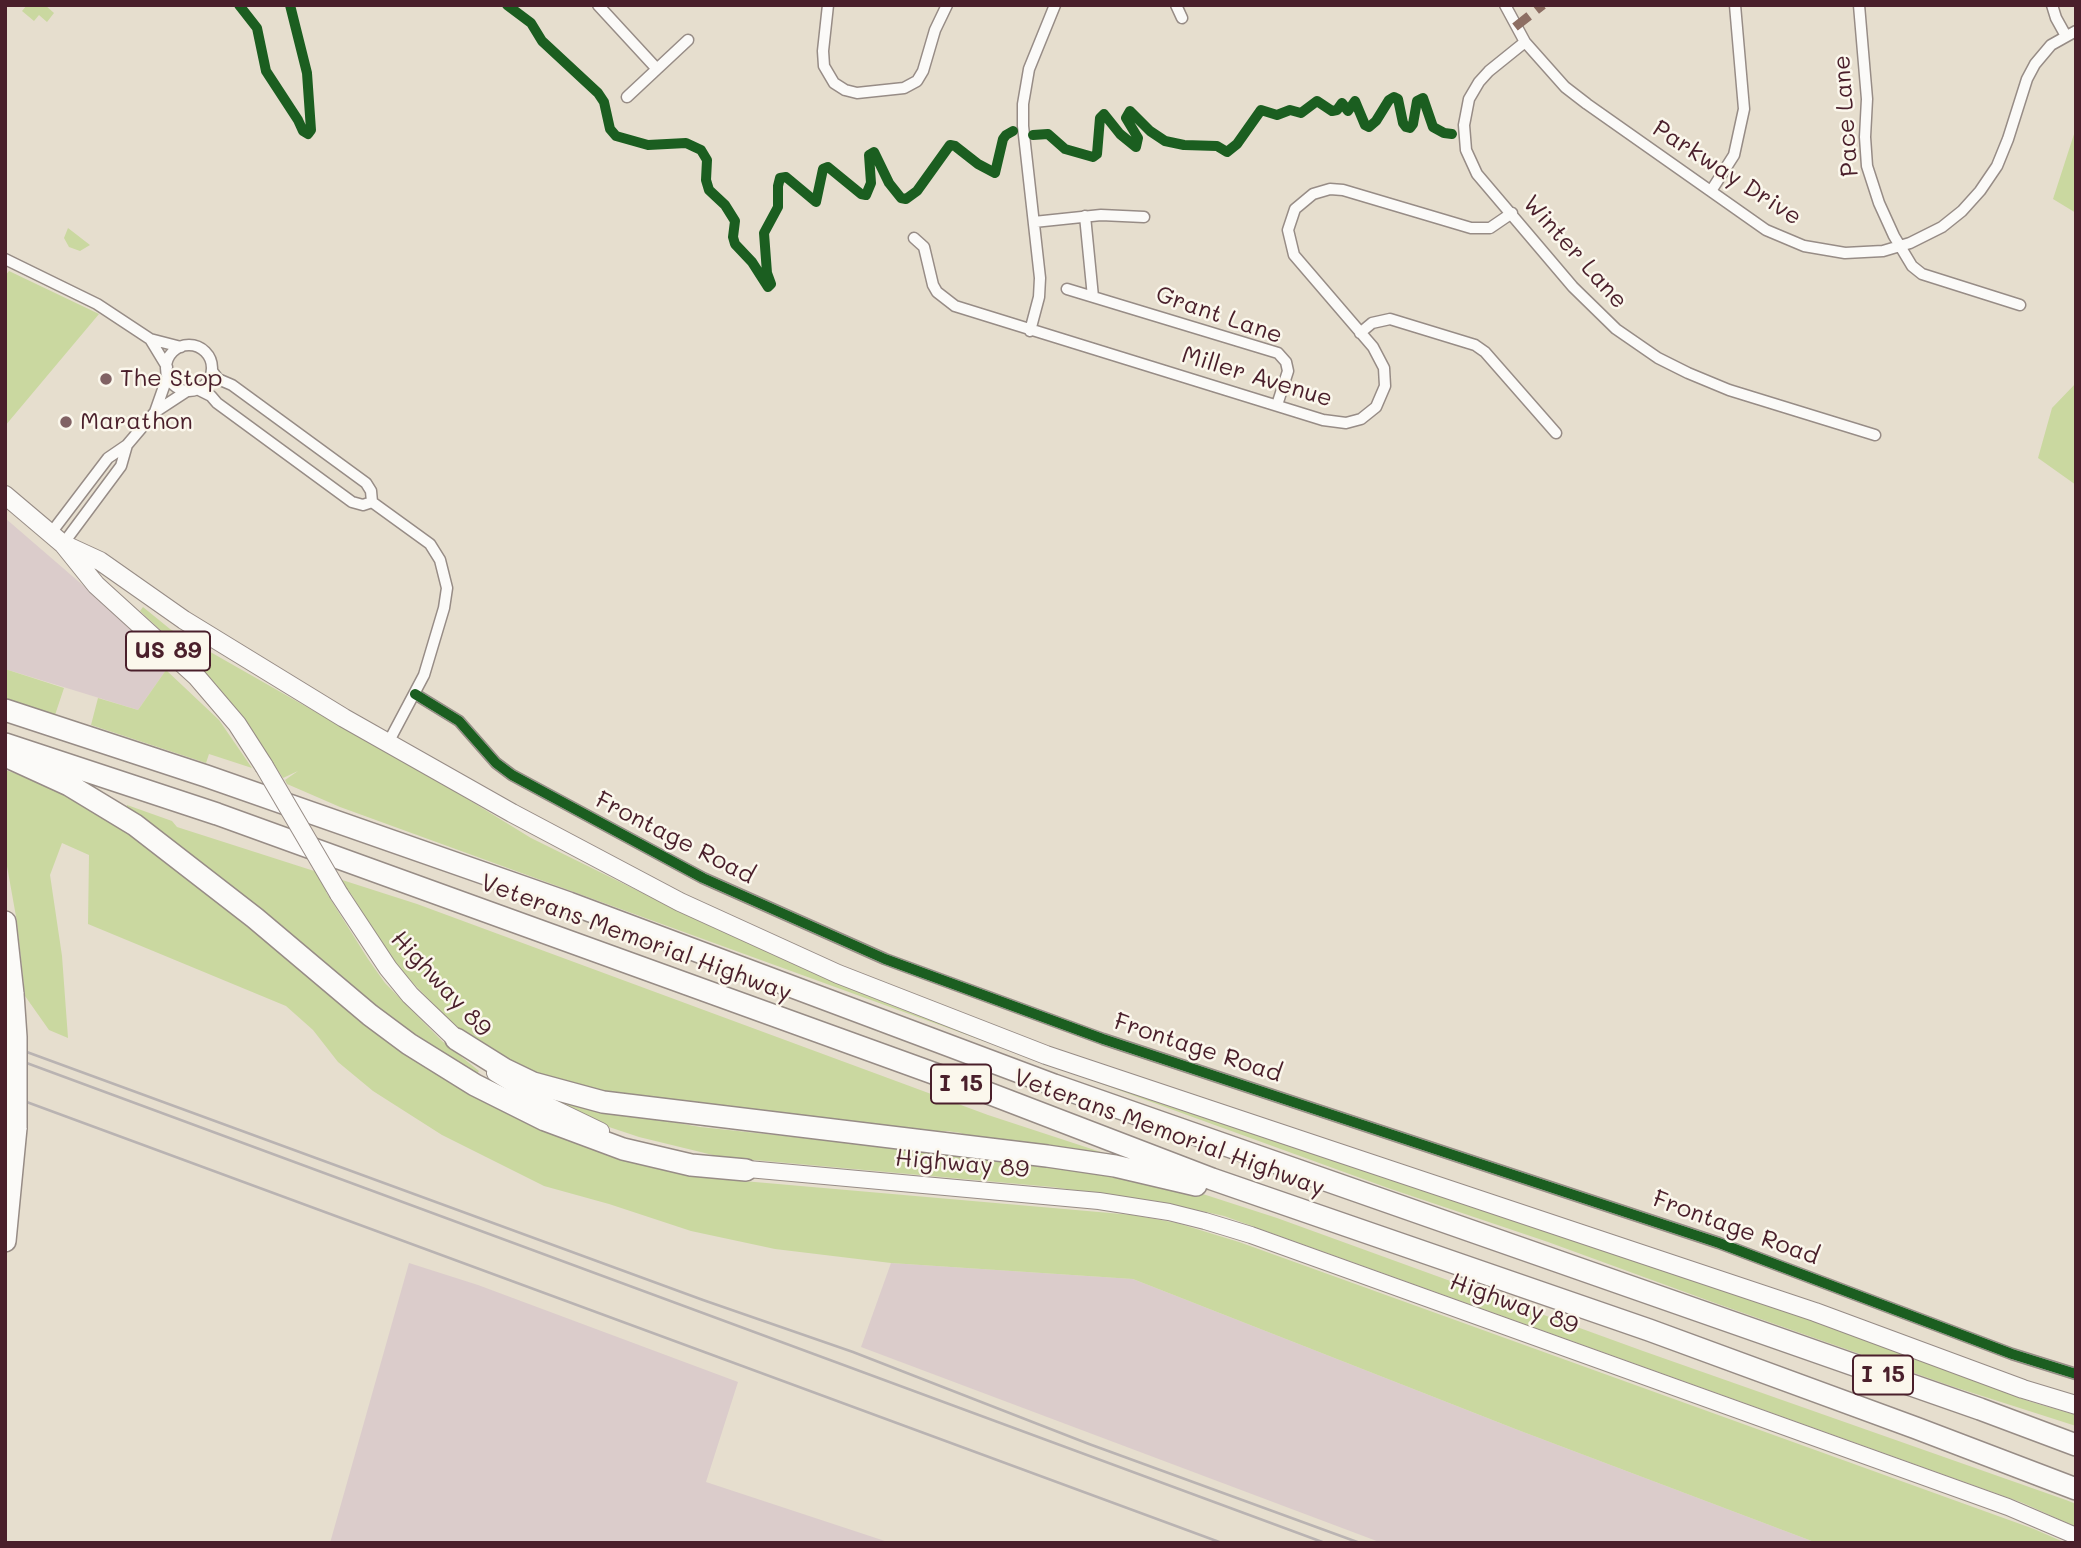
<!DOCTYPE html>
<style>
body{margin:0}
#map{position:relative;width:2081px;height:1548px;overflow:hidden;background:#e6dece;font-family:Mali,sans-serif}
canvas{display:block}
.frame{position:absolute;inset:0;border:7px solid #4a1f2b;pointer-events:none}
</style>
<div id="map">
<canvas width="2081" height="1548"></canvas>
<div class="frame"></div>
</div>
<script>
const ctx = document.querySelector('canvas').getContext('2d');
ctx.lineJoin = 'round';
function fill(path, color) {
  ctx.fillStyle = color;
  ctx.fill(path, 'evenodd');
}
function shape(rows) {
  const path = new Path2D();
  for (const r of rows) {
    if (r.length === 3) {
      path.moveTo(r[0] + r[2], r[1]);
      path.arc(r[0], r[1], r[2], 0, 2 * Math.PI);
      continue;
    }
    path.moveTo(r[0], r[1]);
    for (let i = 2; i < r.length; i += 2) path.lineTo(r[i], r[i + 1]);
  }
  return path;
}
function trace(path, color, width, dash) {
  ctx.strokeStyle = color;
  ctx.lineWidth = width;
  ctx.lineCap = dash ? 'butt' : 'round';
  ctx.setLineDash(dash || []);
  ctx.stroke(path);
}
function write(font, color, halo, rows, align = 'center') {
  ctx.font = font + ' Mali,sans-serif';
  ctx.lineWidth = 5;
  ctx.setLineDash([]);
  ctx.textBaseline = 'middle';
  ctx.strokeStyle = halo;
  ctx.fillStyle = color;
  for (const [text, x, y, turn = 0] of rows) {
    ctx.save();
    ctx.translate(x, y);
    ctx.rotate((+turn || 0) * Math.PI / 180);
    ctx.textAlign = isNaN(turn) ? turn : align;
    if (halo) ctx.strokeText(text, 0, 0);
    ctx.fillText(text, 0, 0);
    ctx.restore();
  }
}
fill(shape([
 [5,518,129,625,166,670,138,710,5,669],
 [409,1263,478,1285,738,1382,706,1482,891,1543,330,1543],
 [891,1263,1133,1279,1518,1430,1817,1543,1382,1543,861,1347]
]), '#dbcccb');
fill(shape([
 [27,5,45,5,54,13,47,22,39,15,34,21,22,11],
 [2076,128,2076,213,2053,199],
 [68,228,90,245,80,251,69,247,64,238],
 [9,271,99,314,5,426,5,276],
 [2076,383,2076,485,2038,458,2052,408],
 [143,607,170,629,456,792,531,838,701,922,866,995,914,1014,1236,1124,1768,1299,2028,1401,2076,1415,2076,1426,1951,1386,1715,1303,1548,1242,1388,1188,340,807,287,784,285,780,298,771,283,778,244,719,224,694,186,654,140,611],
 [5,669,64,688,55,715,5,698],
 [166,670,219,720,252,768,209,754,206,763,91,725,98,698,138,710],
 [5,770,59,788,138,837,385,1036,683,1172,732,1180,1133,1215,1177,1223,1239,1242,2034,1529,2066,1543,1817,1543,1518,1430,1133,1279,891,1263,775,1249,691,1231,609,1204,544,1186,442,1135,373,1091,338,1062,313,1030,286,1006,88,924,89,855,62,843,50,875,62,956,68,1038,49,1030,25,996,17,922,5,855],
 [127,805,172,821,177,827,417,904,988,1115,1116,1157,969,1138,961,1133,947,1131,928,1134,670,1106,544,1081,473,1041,454,1025,404,974,378,937,351,894,326,892,368,959,385,983,442,1041,479,1071,476,1076,424,1045,125,810],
 [550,1100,700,1127,1049,1164,1175,1185,1277,1218,1643,1351,2066,1500,2076,1504,2076,1527,2023,1503,1224,1216,1156,1201,1052,1187,721,1157,639,1137,597,1123]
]), '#cad8a0');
const minor = shape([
 [598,5,657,69],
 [828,5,823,51,824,66,834,83,845,90,857,93,904,88,917,81,923,71,935,30,947,5],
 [1176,5,1182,18],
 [1505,5,1525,42,1565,87,1587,104,1766,230,1804,246,1845,253,1883,251,1910,243,1942,227,1962,211,1980,191,1997,166,2008,139,2027,79,2035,64,2051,45,2076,31],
 [1859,5,1867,99,1865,137,1867,166,1879,203,1894,236,1912,266,1922,274,2020,305],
 [2052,5,2056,18,2066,36],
 [1525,42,1489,71,1479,82,1469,99,1464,125,1466,150,1477,174,1573,287,1616,329,1658,358,1688,373,1729,390,1875,435],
 [627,97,688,40],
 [1711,191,1734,155,1744,109,1735,5],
 [1085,216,1093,297],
 [1034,222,1101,215,1144,217],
 [914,238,924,247,933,285,937,292,955,306,1323,420,1346,423,1361,419,1376,407,1385,386,1384,368,1373,347,1294,255,1288,230,1295,209,1313,194,1330,189,1343,190,1471,228,1490,228,1512,213],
 [5,259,97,304,150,339,181,347],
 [1067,289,1278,353,1286,362,1288,371,1277,405],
 [1030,331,1039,297,1040,278,1023,126,1023,104,1029,69,1055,5],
 [1360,333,1372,323,1390,319,1475,345,1485,352,1556,433],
 [150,339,167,367],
 [189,368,23],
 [212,371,218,379,232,385,366,483,371,491,372,502],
 [197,389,211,396,217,403,352,502,363,505,372,502],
 [155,412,187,391],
 [372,502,430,544,440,560,447,588,444,608,424,675,388,743],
 [51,533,108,458,127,445,155,412,168,375],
 [63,544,121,466,127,445],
 [415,694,459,721,496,763,512,775,703,878,885,959,1103,1039,1719,1243,2012,1354,2076,1374]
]);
const secondary = shape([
 [495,1073,545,1104,601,1131],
 [737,1168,1099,1201,1169,1212,1205,1221,1251,1235,2008,1507,2076,1536]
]);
const primary = shape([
 [5,495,63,544,96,585,196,676,237,724,264,766],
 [63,544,100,561,184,620,344,718,512,813,680,902,838,974,1046,1055,1815,1312,2023,1389,2076,1405],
 [339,894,388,968,410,995,456,1039]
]);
const motorway = shape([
 [5,710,206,776,569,903,1054,1085,1980,1409,2076,1445],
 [5,744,217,814,988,1093,1212,1179,1649,1330,1916,1428,2076,1489],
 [10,758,69,785,135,825,255,918,370,1015,409,1044,475,1085,545,1120,623,1149,691,1165,746,1170],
 [5,922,13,994],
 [456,1039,504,1069,533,1083,603,1102,1047,1156,1115,1166,1196,1185],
 [5,1241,16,1128]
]);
trace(minor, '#978c86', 13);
trace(secondary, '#978c86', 18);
trace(primary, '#978c86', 20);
trace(motorway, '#978c86', 24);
trace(minor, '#fbfaf8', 10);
trace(secondary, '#fbfaf8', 16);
trace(primary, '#fbfaf8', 18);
trace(motorway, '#fbfaf8', 21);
trace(shape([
 [5,1044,703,1300,853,1352,1089,1444,1360,1543],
 [5,1055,1325,1543],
 [5,1094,1222,1543]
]), '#b9b3b2', 2.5);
const primaryBridge = shape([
 [264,766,339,894]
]);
const motorwayBridge = shape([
 [13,994,16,1037,16,1128]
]);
trace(primaryBridge, '#978c86', 20, []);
trace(motorwayBridge, '#978c86', 24, []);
trace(primaryBridge, '#fbfaf8', 18);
trace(motorwayBridge, '#fbfaf8', 21);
trace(shape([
 [1515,27,1543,5]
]), '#8d6e63', 9, [18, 9]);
trace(shape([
 [239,5,257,28,266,71,298,120,303,131,308,134,311,130,307,73,290,5],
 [507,5,531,23,542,41,598,93,604,102,610,129,616,136,648,145,686,143,701,150,707,160,706,180,709,190,725,205,735,221,733,237,735,244,752,262,768,287,771,284,767,273,764,233,778,207,778,186,780,178,786,177,816,202,823,169,828,167,861,194,866,195,871,183,869,155,874,152,889,183,901,198,906,199,917,191,950,145,955,146,978,164,995,173,1003,139,1006,135,1013,131],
 [1033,135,1048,134,1065,149,1093,157,1097,154,1100,118,1104,114,1120,134,1136,147,1138,138,1126,118,1130,111,1150,131,1165,141,1184,145,1217,146,1227,152,1237,144,1261,110,1277,115,1290,110,1301,113,1317,101,1332,111,1337,110,1342,103,1348,111,1355,101,1365,125,1369,127,1376,121,1389,100,1394,97,1398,99,1403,123,1406,127,1410,128,1413,124,1417,101,1423,98,1433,127,1444,133,1452,134],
 [415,694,459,721,496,763,512,775,703,878,885,959,1103,1039,1719,1243,2012,1354,2076,1374]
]), '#1b5e20', 10);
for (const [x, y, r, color] of [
 [106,379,7,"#816264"],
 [66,422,7,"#816264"]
]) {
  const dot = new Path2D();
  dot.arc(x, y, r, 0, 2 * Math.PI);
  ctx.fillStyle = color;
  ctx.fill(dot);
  trace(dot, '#fbf7ec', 2.5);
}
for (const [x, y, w] of [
 [168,651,84],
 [961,1084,60],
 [1883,1375,60]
]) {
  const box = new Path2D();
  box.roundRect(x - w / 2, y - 19.5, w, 39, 5);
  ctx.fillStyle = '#fbf7ec';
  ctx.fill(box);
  trace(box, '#4a1f2b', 2);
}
write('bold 23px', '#4a1f2b', null, [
 ["US 89",168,651],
 ["I 15",961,1084],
 ["I 15",1883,1375]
]);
write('24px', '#4a1f2b', '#fbf7ec', [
 ["Pace Lane",1846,116,-94],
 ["Parkway Drive",1727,173,33],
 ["Winter Lane",1575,252,48],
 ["Grant Lane",1219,315,19],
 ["Miller Avenue",1257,377,17],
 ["Frontage Road",675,838,27],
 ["Veterans Memorial Highway",636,938,20],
 ["Highway 89",441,984,47],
 ["Frontage Road",1198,1048,18],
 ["Veterans Memorial Highway",1169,1133,20],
 ["Highway 89",962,1164,5],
 ["Frontage Road",1736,1228,20],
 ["Highway 89",1514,1304,20]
]);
write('24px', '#4a1f2b', '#fbf7ec', [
 ["The Stop",120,379],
 ["Marathon",80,422]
], 'left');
</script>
